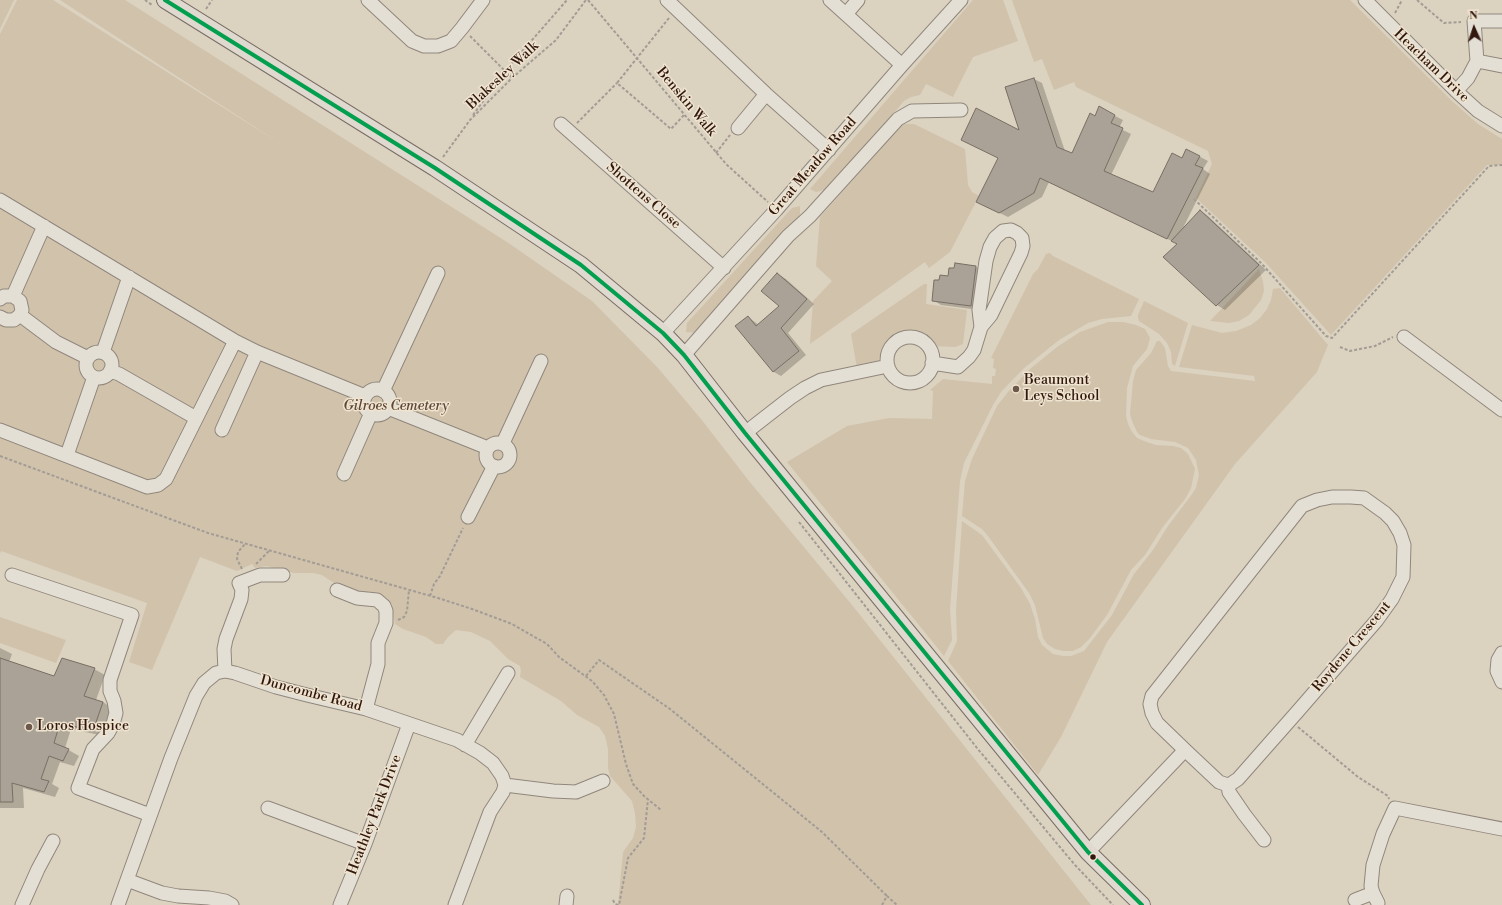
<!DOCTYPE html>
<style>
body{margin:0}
#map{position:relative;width:1502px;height:905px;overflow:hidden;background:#dcd2c0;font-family:"Libre Bodoni",serif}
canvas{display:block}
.north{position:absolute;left:1454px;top:8px;width:40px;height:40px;-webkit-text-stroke:3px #efe4cf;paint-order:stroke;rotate:357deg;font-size:11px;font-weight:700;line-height:16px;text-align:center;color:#31170e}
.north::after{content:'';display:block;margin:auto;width:14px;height:18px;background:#31170e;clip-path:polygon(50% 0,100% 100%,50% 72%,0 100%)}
</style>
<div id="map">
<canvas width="1502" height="905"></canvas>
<div class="north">N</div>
</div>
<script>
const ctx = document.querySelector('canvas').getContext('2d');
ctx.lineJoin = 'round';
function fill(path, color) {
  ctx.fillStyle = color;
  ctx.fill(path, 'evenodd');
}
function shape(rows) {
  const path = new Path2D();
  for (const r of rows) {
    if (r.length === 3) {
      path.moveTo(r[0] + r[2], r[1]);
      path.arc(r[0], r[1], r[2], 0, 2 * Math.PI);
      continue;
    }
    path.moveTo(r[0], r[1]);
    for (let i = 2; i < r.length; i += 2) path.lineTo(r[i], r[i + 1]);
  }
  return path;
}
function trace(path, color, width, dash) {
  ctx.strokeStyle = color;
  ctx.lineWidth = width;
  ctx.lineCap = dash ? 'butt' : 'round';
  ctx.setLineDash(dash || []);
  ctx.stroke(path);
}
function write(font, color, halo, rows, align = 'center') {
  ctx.font = font + ' "Libre Bodoni",serif';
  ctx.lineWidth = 3;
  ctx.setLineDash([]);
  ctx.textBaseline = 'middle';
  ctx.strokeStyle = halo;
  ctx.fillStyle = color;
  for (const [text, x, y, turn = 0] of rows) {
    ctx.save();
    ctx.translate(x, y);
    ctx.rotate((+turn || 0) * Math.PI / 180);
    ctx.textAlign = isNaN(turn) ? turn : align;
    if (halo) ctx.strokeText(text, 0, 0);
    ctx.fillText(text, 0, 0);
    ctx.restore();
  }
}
fill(shape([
 [0,0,14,0,0,29],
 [17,0,53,0,284,146,60,0,125,0,507,242,592,301,658,368,701,419,749,481,852,605,1091,905,618,905,623,852,633,838,636,827,635,813,632,801,610,776,608,768,608,749,605,736,599,727,577,715,561,701,520,677,521,671,520,666,508,659,490,641,471,632,456,630,448,637,443,644,436,644,426,637,403,629,395,624,391,603,386,598,354,590,347,587,334,583,322,575,313,573,294,573,267,566,255,568,252,564,237,571,200,557,152,670,129,662,147,603,1,551,0,554,0,34],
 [973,0,1003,0,1018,41,973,57,953,97,926,84,920,95,911,97,904,101,836,181,824,190,816,192,810,189],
 [1012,0,1350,0,1452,101,1478,124,1502,139,1502,165,1487,165,1331,335,1265,262,1196,198,1212,164,1208,151,1076,87,1074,82,1054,90,1042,59,1034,62],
 [905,124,914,124,965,149,968,185,972,192,979,196,950,252,929,268,925,262,810,344,813,301,832,281,816,266,820,217,901,126],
 [800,206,800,215,696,333,686,332,687,323,792,208],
 [1050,253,1053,256,1139,299,1131,316,1102,319,1088,323,1059,340,1023,369,1001,392,993,405,964,463,960,481,950,609,952,640,944,656,787,462,847,426,889,418,932,419,933,391,930,390,943,379,992,384,992,376,995,376,996,369,993,368,994,359,991,358,1033,274,1038,269,1046,254],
 [1259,269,1263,282,1264,291,1261,300,1249,315,1239,321,1229,323,1210,321],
 [924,284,927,284,926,304,967,310,963,344,955,347,933,346,930,340,919,334,906,332,899,333,892,336,888,341,884,347,878,361,875,364,857,368,851,334],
 [1280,288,1328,345,1317,372,1235,464,1107,642,1061,737,1038,775,948,661,957,641,956,611,962,521,982,535,1021,588,1030,604,1035,619,1038,637,1042,645,1053,654,1063,656,1071,656,1084,651,1112,615,1134,574,1153,550,1168,526,1190,497,1196,488,1199,475,1196,460,1188,448,1175,442,1151,439,1140,435,1137,432,1132,421,1130,414,1133,381,1136,370,1151,353,1157,341,1160,341,1165,348,1168,366,1171,371,1255,381,1254,376,1179,367,1192,325,1222,333,1236,331,1251,325,1260,318,1267,309,1271,300,1273,289],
 [1144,301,1188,323,1175,366,1172,364,1171,352,1167,343,1159,334,1139,321,1138,318,1138,315],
 [1108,322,1123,322,1136,325,1145,329,1150,338,1147,349,1133,366,1127,388,1126,416,1128,424,1132,432,1137,438,1144,441,1156,445,1173,446,1181,448,1188,454,1195,469,1191,488,1185,499,1162,528,1145,555,1131,570,1107,615,1090,638,1081,647,1073,651,1063,651,1055,649,1047,644,1043,638,1035,605,1029,593,988,536,982,529,962,516,965,481,972,459,997,406,1008,392,1030,369,1057,347,1080,332],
 [0,617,66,640,56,663,0,643]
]), '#d1c2ab');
fill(shape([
 [1034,79,1042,83,1065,151,1073,155,1096,117,1099,108,1123,120,1119,128,1131,134,1111,175,1153,193,1183,160,1187,150,1208,161,1203,169,1210,174,1182,230,1201,211,1208,216,1266,270,1225,310,1217,305,1164,257,1178,244,1049,182,1042,197,1008,217,977,202,1021,132],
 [976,267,984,271,979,310,941,305,933,300,940,282],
 [778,274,786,279,814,304,788,333,806,355,781,376,774,372,748,317,759,325,781,306],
 [0,648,12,654,9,662,54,677,94,669,105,675,96,700,103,702,113,709,104,736,71,729,65,748,79,756,74,766,60,762,52,784,59,788,55,797,23,788,24,808,0,808,0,820]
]), '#0003');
const building = shape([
 [1034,78,1057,147,1072,153,1090,113,1095,116,1099,106,1115,115,1111,123,1123,128,1104,171,1153,192,1172,153,1182,158,1186,149,1200,156,1195,165,1203,168,1167,239,1040,178,1034,193,999,213,976,202,998,158,961,140,976,108,1019,130,1005,87,1034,78],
 [1200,210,1259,265,1216,306,1163,257,1177,244,1171,241,1200,210],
 [955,263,976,266,971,306,932,301,934,280,939,280,940,275,948,276,949,268,954,268,955,263],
 [777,273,807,299,781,328,799,351,773,372,735,326,748,316,756,326,779,306,761,291,777,273],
 [0,658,54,676,62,658,95,668,84,696,103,702,93,731,60,723,54,743,69,749,63,761,49,756,41,779,49,781,44,792,12,783,13,802,0,802,0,658]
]);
fill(building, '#aaa296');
trace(building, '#786e64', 1);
const minor = shape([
 [368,0,412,41,424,46,438,46,451,41,462,28,483,0],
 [667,0,766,94,829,150],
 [830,0,902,65],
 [1365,0,1456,91,1478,111,1502,126],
 [846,14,858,0],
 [1477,61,1502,66],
 [1456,91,1468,78,1477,61,1474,21,1502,21],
 [561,124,724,268],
 [738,128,766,94],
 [0,200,235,341,166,479,158,485,147,487,0,430],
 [13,296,44,226],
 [0,299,4,296,13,296,20,301,22,310,20,315,14,320,6,320,0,317],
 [20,315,56,342,88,358],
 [663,333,776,210,902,65,961,0],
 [1404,337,1502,410],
 [910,360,23],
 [235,341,257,352,365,396],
 [103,352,129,277],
 [99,365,13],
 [684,355,788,236,810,216,898,119,912,111,961,110],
 [932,363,958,367,969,357,974,350,981,327,991,315,1021,253,1023,246,1022,238,1017,233,1011,230,1003,231,995,238,990,247,986,261,979,310,981,327],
 [110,371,119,374,196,418],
 [377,402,13],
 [383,391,438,273],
 [388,408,488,448],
 [222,430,257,352],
 [745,433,790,398,805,388,821,380,888,366],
 [498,455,12],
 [503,443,541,361],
 [67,455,94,377],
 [344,474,371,413],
 [468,517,494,466],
 [12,575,132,615,110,680,110,691,114,701,116,713,113,724,108,733,93,749,78,788,150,815],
 [337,590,357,598,377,600,384,606,386,611,386,623,378,643,378,664,366,709],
 [1502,653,1498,660,1497,671,1502,682],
 [225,671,224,649,226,639,241,599,242,590,239,583,260,575,283,575],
 [465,745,508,673],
 [505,785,553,791,576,792,603,781],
 [1228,785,1229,792,1244,814,1264,840],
 [268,808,365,844],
 [1088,852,1185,750,1157,723,1152,713,1150,704,1152,696,1302,506,1317,500,1332,497,1351,497,1364,498,1385,513,1393,521,1400,533,1404,545,1403,577,1392,599,1377,620,1298,711,1238,779,1232,783,1228,785,1219,782,1185,750],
 [127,880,162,893,178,896,209,898,225,901,232,905],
 [1355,900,1373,893],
 [1378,903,1373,893,1371,886,1373,865,1383,834,1395,808,1502,829],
 [22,905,38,869,53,841],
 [118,905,171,758,196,696,204,683,216,673,225,671,235,673,276,687,307,695,366,709,457,740,480,753,493,763,502,776,505,785,503,792,490,812,455,905],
 [340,905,365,844,409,724],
 [566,905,567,896]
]);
const major = shape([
 [165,0,435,168,581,265,663,333,684,355,745,433,1088,852,1142,905]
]);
trace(minor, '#90877c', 15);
trace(major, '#786e64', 18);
trace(shape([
 [145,0,152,5],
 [588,0,726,164,768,202],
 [1417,0,1444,23,1461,22],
 [206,9,212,0],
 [1395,13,1402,0],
 [669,18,617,83,671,129,684,115],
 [470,36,512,78],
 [473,115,505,71,567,0],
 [577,123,617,83],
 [716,153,730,135],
 [443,157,470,120,512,78,556,40,586,0],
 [1194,199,1261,263,1326,336,1332,338,1489,166,1502,165],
 [1340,347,1350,351,1375,346,1393,337],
 [0,456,208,533,438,598,472,609,512,624,547,644,559,657,592,681,604,695,614,714,626,764,633,784,644,796,661,810],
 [799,522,977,748,1075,865,1113,905],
 [256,564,269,551],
 [242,569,237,559,238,552,245,544],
 [430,596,434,584,440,576,463,528],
 [398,620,404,617,407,611,409,590],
 [586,676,599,660,670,709,822,832,887,896],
 [1298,727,1358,777,1388,796,1389,799],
 [613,900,615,904,619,905,628,858,644,838,648,799],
 [882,905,887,896,897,905]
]), '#a29c95', 2, [3, 2]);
trace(minor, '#e4dfd5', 13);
trace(major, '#dfd9cf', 16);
trace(shape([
 [165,0,435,168,581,265,663,333,684,355,745,433,1088,852,1142,905]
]), '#029f4e', 4);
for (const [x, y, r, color] of [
 [1016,389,4,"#6d584c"],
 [29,727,4,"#6d584c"],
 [1093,857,3.5,"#31170e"]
]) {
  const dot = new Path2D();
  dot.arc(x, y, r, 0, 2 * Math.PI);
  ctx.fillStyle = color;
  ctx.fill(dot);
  trace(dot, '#efe4cf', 1.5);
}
write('14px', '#31170e', '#efe4cf', [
 ["Heacham Drive",1431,66,44],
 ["Blakesley Walk",503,76,-43],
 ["Benskin Walk",686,102,50],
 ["Great Meadow Road",813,167,-49],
 ["Shottens Close",643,196,41],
 ["Roydene Crescent",1352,647,-50],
 ["Duncombe Road",311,694,15],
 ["Heathley Park Drive",375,815,-69]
]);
write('14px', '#31170e', '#efe4cf', [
 ["Beaumont",1024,381],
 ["Leys School",1024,397],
 ["Loros Hospice",37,727]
], 'left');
write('italic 14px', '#5e4638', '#efe4cf', [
 ["Gilroes Cemetery",396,407]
]);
</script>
